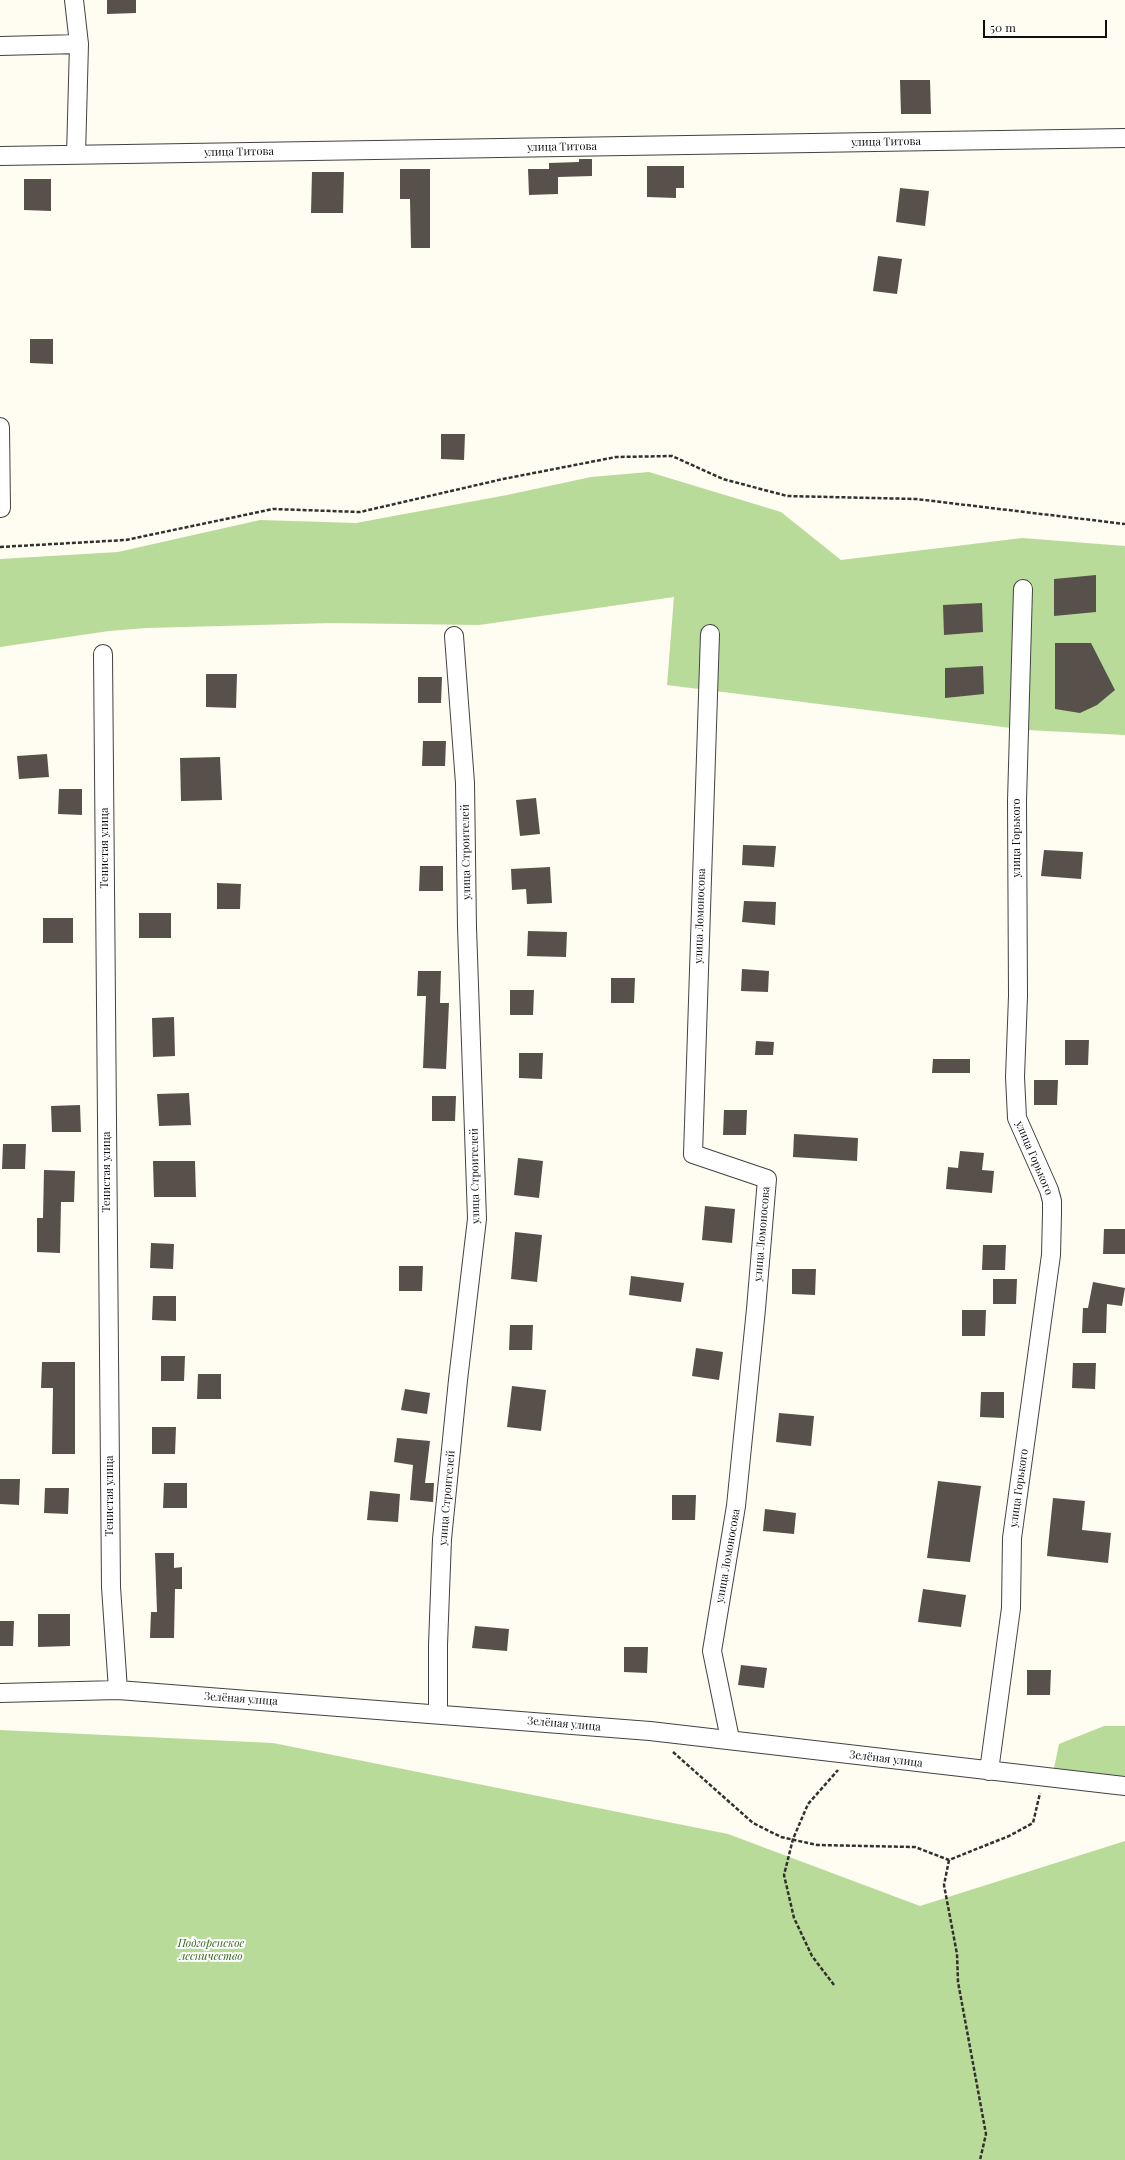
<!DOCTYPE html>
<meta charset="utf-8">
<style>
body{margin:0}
#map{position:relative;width:1125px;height:2160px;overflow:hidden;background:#fffcf1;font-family:"Playfair Display",serif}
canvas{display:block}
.scale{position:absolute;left:983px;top:20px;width:124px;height:18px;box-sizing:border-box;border:2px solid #0f0f0f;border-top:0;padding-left:5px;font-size:12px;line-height:14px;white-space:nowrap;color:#0f0f0f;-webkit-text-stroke:3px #fff;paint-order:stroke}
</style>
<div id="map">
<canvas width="1125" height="2160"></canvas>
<div class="scale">50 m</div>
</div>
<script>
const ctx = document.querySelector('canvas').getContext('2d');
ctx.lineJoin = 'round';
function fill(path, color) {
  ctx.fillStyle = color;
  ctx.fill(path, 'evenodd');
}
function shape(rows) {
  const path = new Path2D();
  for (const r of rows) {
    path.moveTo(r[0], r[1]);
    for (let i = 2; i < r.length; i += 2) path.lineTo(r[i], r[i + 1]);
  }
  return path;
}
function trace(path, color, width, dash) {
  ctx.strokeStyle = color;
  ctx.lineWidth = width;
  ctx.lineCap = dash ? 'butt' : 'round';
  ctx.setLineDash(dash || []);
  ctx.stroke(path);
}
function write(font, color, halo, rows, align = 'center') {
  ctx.font = font + ' "Playfair Display",serif';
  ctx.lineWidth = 4;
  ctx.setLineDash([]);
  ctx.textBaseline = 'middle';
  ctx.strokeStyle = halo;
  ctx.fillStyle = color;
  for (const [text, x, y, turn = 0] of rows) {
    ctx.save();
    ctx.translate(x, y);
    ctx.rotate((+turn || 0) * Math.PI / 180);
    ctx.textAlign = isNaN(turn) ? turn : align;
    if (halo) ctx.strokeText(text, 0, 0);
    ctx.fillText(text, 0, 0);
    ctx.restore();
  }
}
fill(shape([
 [649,472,781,512,841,560,1022,538,1125,546,1125,735,1027,730,667,685,674,597,479,625,332,623,146,628,109,631,0,647,0,559,118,552,260,520,356,523,507,495,591,477],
 [1104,1726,1125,1726,1125,1782,1053,1773,1059,1744],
 [0,1730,273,1743,728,1834,920,1906,1125,1841,1125,2160,0,2160]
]), '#b8db99');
fill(shape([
 [107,0,136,0,136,13,107,14],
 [900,80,930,80,931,114,901,114],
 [579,159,592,159,592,176,558,177,558,194,529,195,528,169,549,169,549,163,579,162],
 [647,166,684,166,684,188,676,188,676,198,647,197],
 [400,169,430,169,430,248,411,248,410,199,400,199],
 [312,172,344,172,343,213,311,213],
 [24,179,51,179,51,211,24,210],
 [900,188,929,191,925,226,896,222],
 [878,256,902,259,897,294,873,291],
 [30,339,53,339,53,364,30,363],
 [441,434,465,434,464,460,441,459],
 [1096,575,1096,612,1054,616,1054,579],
 [982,603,983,632,944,635,943,605],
 [1055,643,1091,643,1115,690,1097,705,1080,713,1055,709],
 [983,666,984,694,945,698,945,668],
 [206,674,237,674,236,708,206,707],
 [418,677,442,677,441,703,418,703],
 [423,741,446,741,445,766,422,766],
 [47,754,49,777,19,779,17,756],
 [220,757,222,800,181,801,180,758],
 [59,789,82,789,82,815,58,814],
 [536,798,540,834,520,836,516,800],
 [743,845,776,846,774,867,742,865],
 [1044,850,1083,852,1081,879,1041,876],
 [420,866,443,866,443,891,419,891],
 [550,867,552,903,527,904,526,889,512,890,511,869],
 [217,883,241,884,240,909,217,909],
 [744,901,776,902,775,925,742,922],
 [139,913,171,913,171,938,139,938],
 [43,918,73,918,73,943,43,943],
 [528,931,567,932,566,957,527,956],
 [742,969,769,971,768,992,741,991],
 [418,971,441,971,440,1003,449,1003,446,1069,423,1068,426,996,417,996],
 [611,978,635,978,634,1003,611,1003],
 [510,990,534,990,533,1015,510,1015],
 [174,1017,175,1056,153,1057,152,1018],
 [1065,1040,1089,1040,1088,1065,1065,1065],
 [756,1041,774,1042,773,1055,755,1055],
 [519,1053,543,1053,542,1079,519,1078],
 [933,1059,970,1059,970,1073,932,1073],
 [1034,1080,1058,1080,1057,1105,1034,1105],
 [189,1093,191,1125,159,1126,157,1094],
 [432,1096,456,1096,455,1121,432,1121],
 [80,1105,81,1132,52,1132,51,1106],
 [724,1110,747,1110,746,1135,723,1135],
 [794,1134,858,1138,857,1161,793,1157],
 [3,1144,26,1144,25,1169,2,1169],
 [960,1151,984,1153,982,1170,994,1171,992,1193,946,1189,948,1167,958,1168],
 [518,1158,543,1161,539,1198,514,1195],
 [153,1161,195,1161,196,1197,154,1197],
 [44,1170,75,1171,74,1202,61,1202,60,1253,37,1252,37,1218,43,1218],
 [705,1206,735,1209,732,1243,702,1240],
 [1104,1229,1125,1229,1125,1254,1103,1254],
 [515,1232,542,1235,537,1282,511,1279],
 [151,1243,174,1244,173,1269,150,1268],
 [983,1245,1006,1245,1005,1270,982,1270],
 [399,1266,423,1266,422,1291,399,1291],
 [792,1269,816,1269,815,1295,792,1294],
 [631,1276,684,1283,681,1302,629,1295],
 [993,1279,1017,1279,1016,1304,993,1304],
 [1093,1282,1125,1288,1122,1306,1107,1304,1106,1333,1082,1333,1083,1308,1088,1308],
 [153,1296,176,1296,176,1321,152,1320],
 [962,1310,986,1310,985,1336,962,1336],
 [510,1325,533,1325,532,1350,509,1350],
 [696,1348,723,1352,719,1380,692,1376],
 [161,1356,185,1356,184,1381,161,1381],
 [42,1362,75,1362,75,1454,52,1454,53,1388,41,1388],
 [1073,1363,1096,1363,1095,1389,1072,1388],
 [198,1374,221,1374,221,1399,197,1399],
 [512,1386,546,1390,541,1431,507,1427],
 [405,1389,430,1393,427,1414,401,1410],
 [981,1392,1004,1392,1004,1418,980,1417],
 [779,1413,814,1416,811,1446,776,1442],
 [152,1427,176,1427,175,1454,152,1454],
 [397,1438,430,1441,425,1483,434,1483,433,1502,410,1500,413,1465,394,1462],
 [0,1479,20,1479,19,1505,0,1504],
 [938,1481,981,1486,970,1562,927,1558],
 [164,1483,187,1483,187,1508,163,1508],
 [45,1488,69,1488,68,1514,44,1513],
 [370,1491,400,1494,398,1522,367,1520],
 [672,1495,696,1495,695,1520,672,1520],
 [1053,1498,1085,1501,1082,1530,1111,1533,1108,1563,1047,1556],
 [765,1509,796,1513,794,1534,763,1531],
 [155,1553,174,1553,174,1568,182,1567,182,1589,175,1589,174,1638,150,1638,151,1612,157,1612],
 [923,1589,966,1595,961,1627,918,1622],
 [38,1614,70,1614,70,1646,38,1647],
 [0,1621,14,1621,13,1646,0,1646],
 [475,1626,509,1629,507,1651,472,1648],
 [624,1647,648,1647,647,1673,624,1672],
 [741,1665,767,1668,764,1688,738,1685],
 [1027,1670,1051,1670,1050,1695,1027,1695]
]), '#58504b');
const street = shape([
 [74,0,79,44,76,155],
 [0,46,79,44],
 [0,156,1125,138],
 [0,427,1,508],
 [710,634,693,1154,767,1179,756,1309,736,1506,712,1651,730,1739],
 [103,654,111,1587,118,1690],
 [0,1693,118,1690,650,1731,1125,1786],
 [438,1714,438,1645,442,1539,458,1380,477,1219,467,927,465,783,454,636],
 [989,1771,1011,1608,1012,1538,1051,1255,1052,1213,1052,1201,1049,1190,1017,1118,1015,1077,1018,996,1017,801,1023,589]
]);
trace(street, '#424242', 20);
trace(shape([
 [0,547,126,540,273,509,360,512,503,479,616,457,672,456,723,479,787,496,916,499,1125,524],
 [673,1752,753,1823,781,1837,817,1845,915,1847,949,1860,1009,1836,1033,1823,1040,1793],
 [949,1860,944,1885,957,1954,958,1982,986,2134,980,2160],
 [834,1985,812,1956,794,1918,784,1875,793,1839,808,1804,838,1770]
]), '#313131', 2.5, [4, 2]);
trace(street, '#fff', 18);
write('11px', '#0f0f0f', '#fff', [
 ["улица Титова",886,142,-1],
 ["улица Титова",562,147,-1],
 ["улица Титова",239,152,-1],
 ["улица Горького",1017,838,-90],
 ["Тенистая улица",105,848,-90],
 ["улица Строителей",466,852,-91],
 ["улица Ломоносова",700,916,-88],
 ["улица Горького",1034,1158,67],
 ["Тенистая улица",107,1172,-90],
 ["улица Строителей",475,1176,-91],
 ["улица Ломоносова",762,1234,-85],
 ["улица Горького",1019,1488,-82],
 ["Тенистая улица",110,1496,-90],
 ["улица Строителей",447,1498,-85],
 ["улица Ломоносова",728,1556,-80],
 ["Зелёная улица",241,1699,4],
 ["Зелёная улица",564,1724,5],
 ["Зелёная улица",886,1759,7]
]);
write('italic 11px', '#2f681e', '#fff', [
 ["Подгоренское",211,1944],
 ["лесничество",211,1957]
]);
</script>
